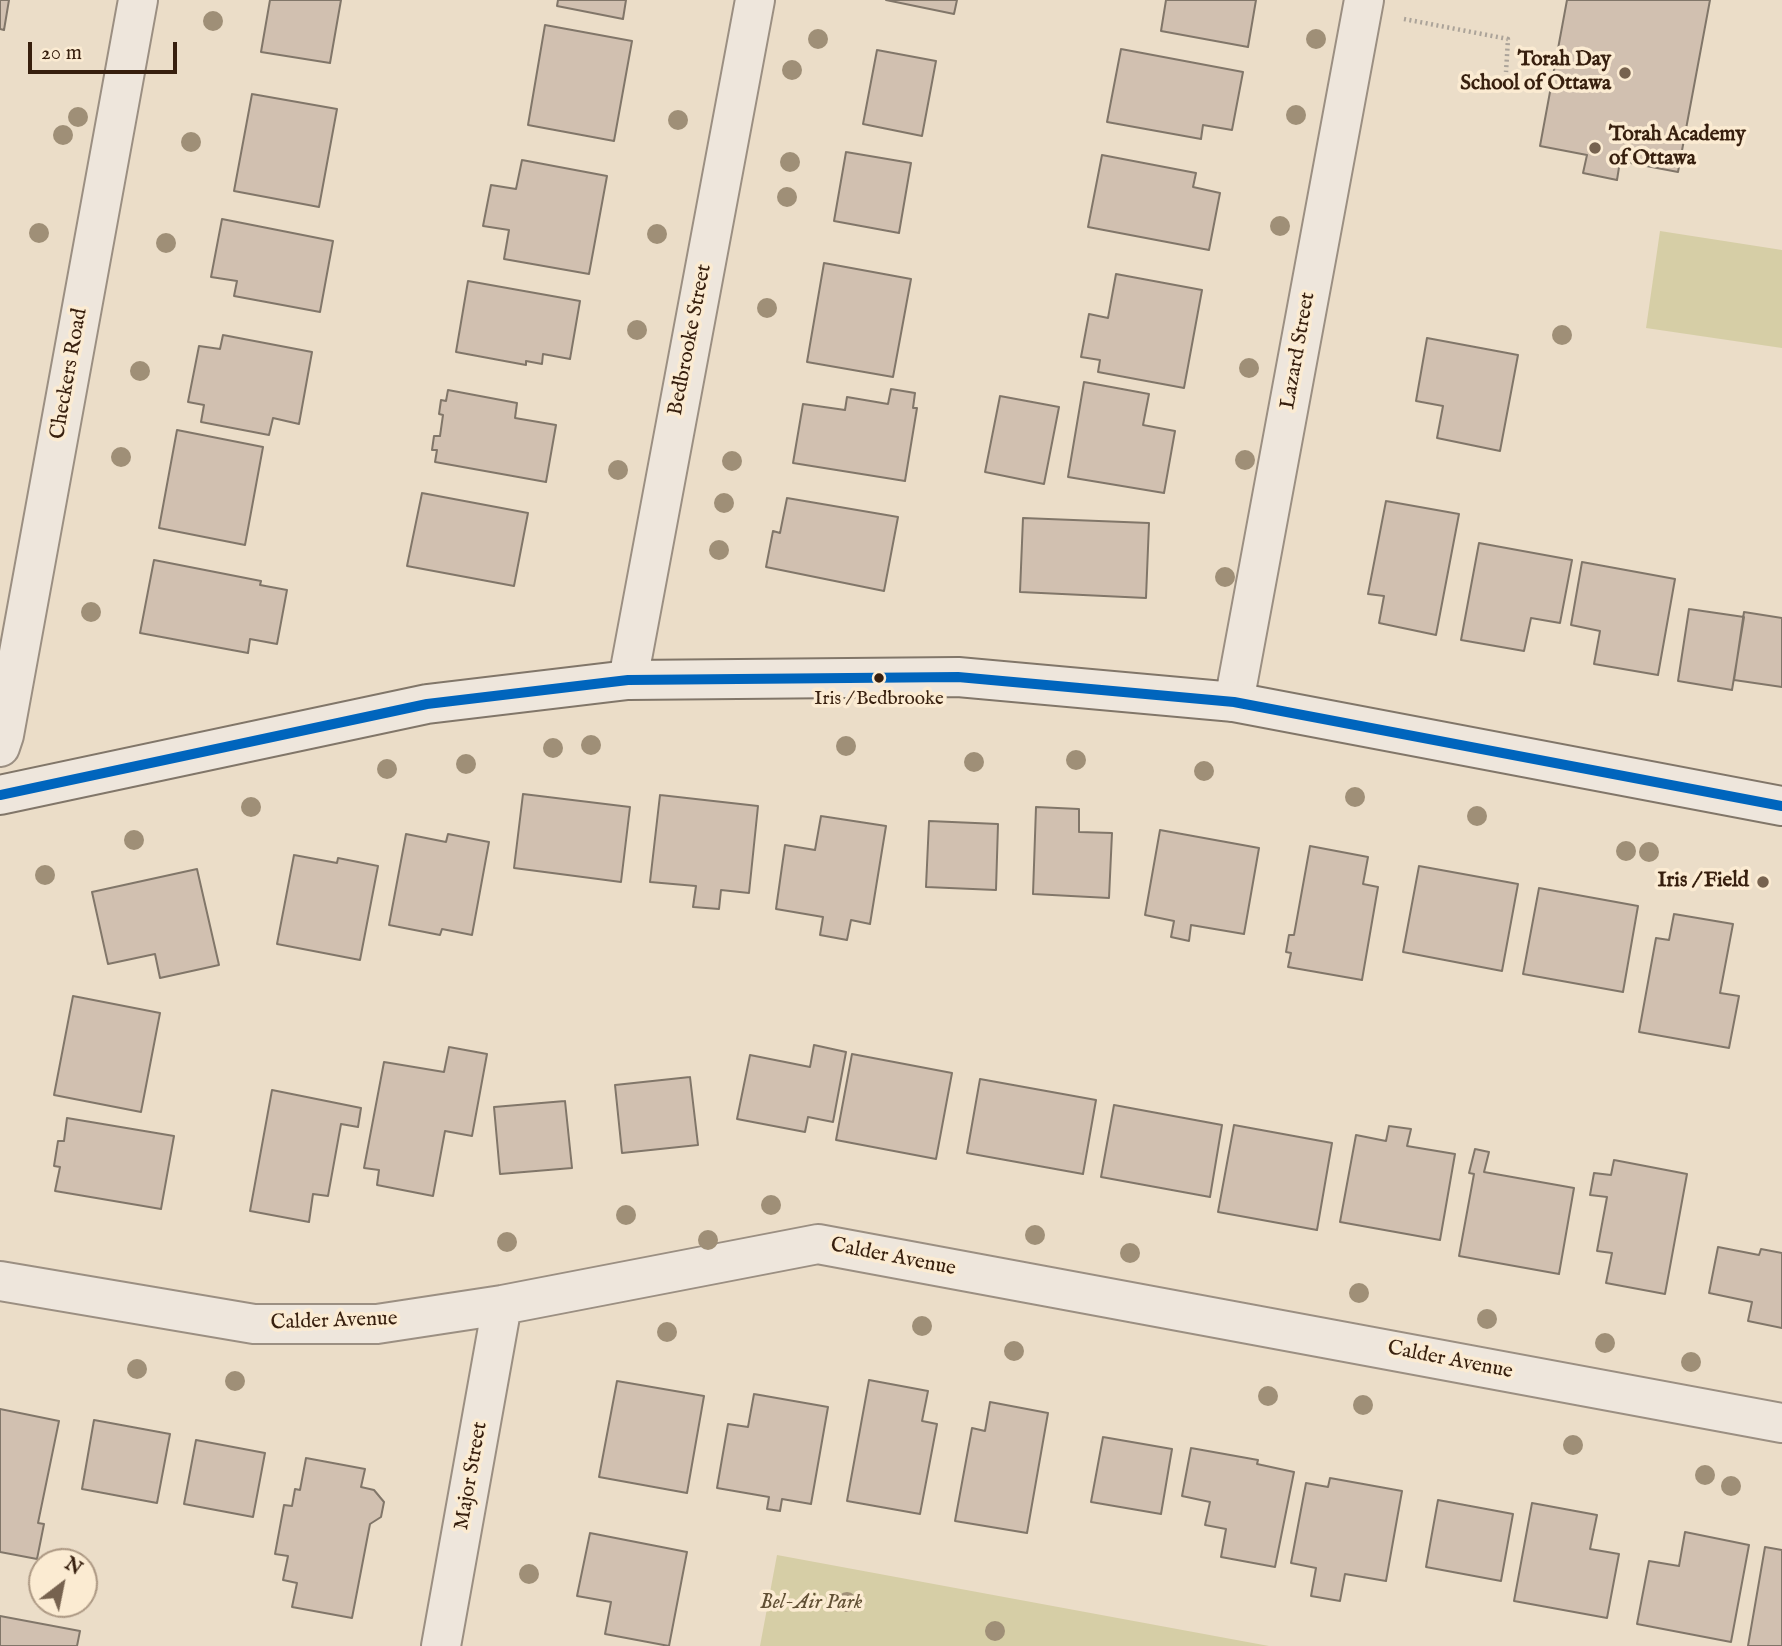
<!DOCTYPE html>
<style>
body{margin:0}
#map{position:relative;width:1782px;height:1646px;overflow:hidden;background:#ebddc8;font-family:"IM FELL English",serif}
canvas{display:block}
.north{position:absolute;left:28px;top:1548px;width:70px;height:70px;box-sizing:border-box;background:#fbebd2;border:2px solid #ad9984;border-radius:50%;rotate:32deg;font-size:19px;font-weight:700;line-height:28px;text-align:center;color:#371f0e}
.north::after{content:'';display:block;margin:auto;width:24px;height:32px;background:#76624f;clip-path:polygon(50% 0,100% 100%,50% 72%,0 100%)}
.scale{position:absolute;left:28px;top:42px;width:149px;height:32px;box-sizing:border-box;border:4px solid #371f0e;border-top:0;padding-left:9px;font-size:21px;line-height:24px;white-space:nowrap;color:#371f0e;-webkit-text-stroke:5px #fbebd2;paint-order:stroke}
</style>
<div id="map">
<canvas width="1782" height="1646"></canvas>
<div class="north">N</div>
<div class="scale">20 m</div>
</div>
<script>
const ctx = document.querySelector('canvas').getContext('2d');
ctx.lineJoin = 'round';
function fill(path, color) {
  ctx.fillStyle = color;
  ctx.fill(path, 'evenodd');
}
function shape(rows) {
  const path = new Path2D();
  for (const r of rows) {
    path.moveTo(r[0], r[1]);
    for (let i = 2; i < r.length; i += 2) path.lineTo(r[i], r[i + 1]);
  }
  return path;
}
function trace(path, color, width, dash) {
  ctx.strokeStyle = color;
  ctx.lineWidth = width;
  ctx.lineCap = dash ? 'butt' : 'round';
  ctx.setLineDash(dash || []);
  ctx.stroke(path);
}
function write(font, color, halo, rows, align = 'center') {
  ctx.font = font + ' "IM FELL English",serif';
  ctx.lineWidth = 7;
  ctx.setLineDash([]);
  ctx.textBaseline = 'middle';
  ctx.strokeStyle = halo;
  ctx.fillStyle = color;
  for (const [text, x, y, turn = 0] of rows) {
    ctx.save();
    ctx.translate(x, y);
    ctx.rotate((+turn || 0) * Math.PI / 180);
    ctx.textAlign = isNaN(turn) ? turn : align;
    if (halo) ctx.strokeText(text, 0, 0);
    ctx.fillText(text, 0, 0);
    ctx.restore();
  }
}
fill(shape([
 [1660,231,1782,250,1782,348,1646,328],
 [777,1555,1269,1646,760,1646]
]), '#d6cea6');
const building = shape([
 [0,0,9,0,4,30,0,29,0,0],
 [270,0,341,0,330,63,261,52,270,0],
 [558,0,626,0,623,19,557,6,558,0],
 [886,0,957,0,954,14,886,0],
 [1166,0,1256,0,1248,47,1161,31,1166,0],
 [1567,0,1710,0,1678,172,1620,161,1617,180,1583,173,1587,155,1540,146,1567,0],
 [545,25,632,41,614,141,528,125,545,25],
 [1121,49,1243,72,1232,130,1203,125,1201,139,1107,122,1121,49],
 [877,50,936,61,922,136,863,124,877,50],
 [252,94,337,109,319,207,234,191,252,94],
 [846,152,911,163,899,233,834,221,846,152],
 [1102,155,1196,173,1193,187,1220,193,1209,250,1088,227,1102,155],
 [522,160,607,176,589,274,504,259,509,230,483,226,491,185,516,189,522,160],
 [222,219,333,241,320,312,234,296,237,281,211,277,222,219],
 [824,263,911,279,893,377,807,362,824,263],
 [1116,274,1202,290,1184,388,1098,372,1100,360,1081,357,1089,314,1108,318,1116,274],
 [468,281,580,301,570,359,543,354,542,364,526,361,526,365,456,352,468,281],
 [223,335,312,352,299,424,273,418,269,435,201,422,204,405,188,402,199,346,220,349,223,335],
 [1427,338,1518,355,1500,451,1437,438,1443,406,1416,401,1427,338],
 [1084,382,1149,394,1143,425,1175,431,1164,493,1068,477,1084,382],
 [891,389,915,393,913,408,917,408,905,481,793,463,803,404,845,410,847,397,888,404,891,389],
 [448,390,517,403,515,418,556,425,546,482,435,462,437,450,432,450,434,436,440,436,443,415,439,414,441,400,446,401,448,390],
 [1000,396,1059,407,1044,484,985,472,1000,396],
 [177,430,263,447,245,545,159,528,177,430],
 [422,493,528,513,514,586,407,566,422,493],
 [787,498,898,517,884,591,766,567,773,531,780,533,787,498],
 [1386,501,1459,514,1436,635,1379,623,1384,596,1368,594,1386,501],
 [1023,518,1149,523,1146,598,1020,592,1023,518],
 [1479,543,1572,560,1560,623,1531,618,1524,651,1461,640,1479,543],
 [154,560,261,581,260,585,287,590,277,644,250,639,248,653,140,633,154,560],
 [1582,562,1675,579,1658,675,1594,664,1600,631,1571,625,1582,562],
 [1689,609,1744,617,1732,690,1678,681,1689,609],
 [1744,612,1782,618,1782,687,1734,680,1744,612],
 [523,794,630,807,621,882,514,868,523,794],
 [660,795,758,806,749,893,721,890,719,909,693,907,696,886,650,882,660,795],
 [1036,807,1079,809,1079,832,1112,833,1109,898,1033,894,1036,807],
 [821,816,886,826,870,924,851,920,847,940,820,935,823,917,776,909,785,845,815,850,821,816],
 [929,821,998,824,996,890,926,887,929,821],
 [1160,830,1259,848,1244,934,1191,925,1189,941,1171,937,1174,921,1145,915,1160,830],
 [406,834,446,842,448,834,489,842,472,935,442,929,440,935,389,925,406,834],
 [1310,846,1368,857,1363,884,1378,887,1362,980,1288,967,1291,953,1286,952,1289,935,1294,935,1310,846],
 [294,855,337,863,338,858,378,866,360,960,277,944,294,855],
 [1419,866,1518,884,1502,971,1403,952,1419,866],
 [197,869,219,965,160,978,155,954,108,964,92,892,197,869],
 [1539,888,1638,906,1623,992,1523,974,1539,888],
 [1674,914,1733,924,1720,993,1739,996,1729,1048,1639,1032,1656,938,1669,940,1674,914],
 [73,996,160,1013,141,1112,54,1095,73,996],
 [814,1045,846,1052,833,1122,808,1117,805,1132,737,1119,750,1055,810,1067,814,1045],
 [449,1047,487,1054,472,1136,445,1131,433,1196,377,1185,379,1170,364,1168,384,1062,444,1072,449,1047],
 [852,1054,952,1073,936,1159,836,1140,852,1054],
 [690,1077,698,1145,622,1153,615,1085,690,1077],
 [980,1079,1096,1100,1083,1174,967,1153,980,1079],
 [272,1090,361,1108,358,1127,341,1124,328,1196,313,1194,309,1222,250,1211,272,1090],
 [565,1101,572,1168,500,1174,494,1107,565,1101],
 [1114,1105,1222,1125,1210,1197,1101,1177,1114,1105],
 [67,1118,174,1136,161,1209,55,1191,60,1167,54,1166,58,1141,64,1141,67,1118],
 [1234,1125,1332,1143,1317,1230,1218,1212,1234,1125],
 [1389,1126,1411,1129,1407,1146,1455,1154,1440,1240,1340,1222,1356,1135,1386,1141,1389,1126],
 [1475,1149,1489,1152,1484,1172,1574,1188,1559,1274,1459,1256,1474,1174,1469,1173,1475,1149],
 [1614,1160,1687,1174,1665,1294,1606,1283,1612,1253,1597,1251,1607,1197,1590,1195,1594,1173,1611,1175,1614,1160],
 [1718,1247,1759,1255,1761,1249,1782,1253,1782,1328,1748,1321,1752,1302,1709,1293,1718,1247],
 [869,1380,928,1391,922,1421,937,1424,920,1514,847,1501,869,1380],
 [617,1381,704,1396,687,1493,599,1477,617,1381],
 [754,1394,828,1407,811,1504,782,1499,780,1511,767,1509,769,1497,717,1488,728,1424,748,1427,754,1394],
 [990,1402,1048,1413,1027,1533,955,1521,972,1428,985,1431,990,1402],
 [0,1409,59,1421,38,1523,44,1524,37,1559,0,1552,0,1409],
 [94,1420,170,1434,157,1503,82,1489,94,1420],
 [1103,1437,1172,1449,1161,1514,1091,1502,1103,1437],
 [196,1440,265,1453,253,1517,184,1504,196,1440],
 [1191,1448,1258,1460,1257,1464,1294,1472,1275,1567,1221,1557,1226,1529,1205,1525,1210,1502,1182,1496,1191,1448],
 [306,1458,365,1469,361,1487,374,1490,384,1502,381,1517,370,1524,352,1618,292,1607,297,1583,283,1580,288,1556,275,1554,284,1505,292,1506,295,1489,300,1490,306,1458],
 [1330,1478,1402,1491,1386,1581,1345,1574,1340,1601,1311,1596,1316,1568,1291,1563,1306,1483,1328,1487,1330,1478],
 [1438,1500,1513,1514,1501,1581,1426,1567,1438,1500],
 [1532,1503,1597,1515,1590,1549,1619,1554,1607,1618,1514,1601,1532,1503],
 [1685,1532,1749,1545,1731,1642,1637,1624,1649,1561,1679,1566,1685,1532],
 [590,1533,687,1552,669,1646,605,1634,611,1602,577,1596,590,1533],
 [1765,1547,1782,1550,1782,1646,1748,1646,1765,1547],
 [0,1616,80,1631,77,1646,0,1646,0,1616]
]);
fill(building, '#d1c0b0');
trace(building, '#817669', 2);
const street = shape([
 [628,680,755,0],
 [1234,702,1364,0],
 [0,747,4,735,138,0],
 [0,1281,254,1324,377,1324,502,1305,818,1244,1782,1423],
 [441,1646,502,1305]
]);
const secondary = shape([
 [0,795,427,704,628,680,958,677,1234,702,1782,806]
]);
trace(street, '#9b8f82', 42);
trace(secondary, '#817669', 42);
trace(shape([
 [1404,19,1508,39,1506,72]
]), '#aba399', 4.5, [2, 3.5]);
trace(street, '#eee6dc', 38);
trace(secondary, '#eee6dc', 38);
trace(shape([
 [0,795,427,704,628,680,958,677,1234,702,1782,806]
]), '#0065bd', 10);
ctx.fillStyle = '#9f8f77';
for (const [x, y] of [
 [213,21],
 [818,39],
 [1316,39],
 [792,70],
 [1296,115],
 [78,117],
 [678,120],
 [63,135],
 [191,142],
 [790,162],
 [787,197],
 [1280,226],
 [39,233],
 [657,234],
 [166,243],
 [767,308],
 [637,330],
 [1562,335],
 [1249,368],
 [140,371],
 [121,457],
 [1245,460],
 [732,461],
 [618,470],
 [724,503],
 [719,550],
 [1225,577],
 [91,612],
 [591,745],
 [846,746],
 [553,748],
 [1076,760],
 [974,762],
 [466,764],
 [387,769],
 [1204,771],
 [1355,797],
 [251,807],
 [1477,816],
 [134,840],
 [1626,851],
 [1649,852],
 [45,875],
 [771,1205],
 [626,1215],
 [1035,1235],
 [708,1240],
 [507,1242],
 [1130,1253],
 [1359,1293],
 [1487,1319],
 [922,1326],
 [667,1332],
 [1605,1343],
 [1014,1351],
 [1691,1362],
 [137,1369],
 [235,1381],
 [1268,1396],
 [1363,1405],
 [1573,1445],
 [1705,1475],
 [1731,1486],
 [529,1574],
 [847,1602],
 [995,1631]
]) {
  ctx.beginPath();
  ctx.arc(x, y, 10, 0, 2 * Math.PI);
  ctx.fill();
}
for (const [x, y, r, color] of [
 [1625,73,7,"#76624f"],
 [1595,148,7,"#76624f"],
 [879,678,6,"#371f0e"],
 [1763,882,7,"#76624f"]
]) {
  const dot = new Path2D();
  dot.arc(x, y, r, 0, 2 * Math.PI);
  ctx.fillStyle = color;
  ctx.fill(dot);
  trace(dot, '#fbebd2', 2.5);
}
write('19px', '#371f0e', '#fbebd2', [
 ["Iris / Bedbrooke",879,700]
]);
write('bold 21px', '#371f0e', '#fbebd2', [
 ["Torah Day",1611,61],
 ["School of Ottawa",1611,85],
 ["Torah Academy",1609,136,"left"],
 ["of Ottawa",1609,160,"left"],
 ["Iris / Field",1749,882]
], 'right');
write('21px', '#371f0e', '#fbebd2', [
 ["Bedbrooke Street",691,340,-79],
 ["Lazard Street",1299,351,-80],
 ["Checkers Road",70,374,-80],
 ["Calder Avenue",893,1258,11],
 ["Calder Avenue",334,1322,-2],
 ["Calder Avenue",1450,1361,11],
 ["Major Street",472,1476,-80]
]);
write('italic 21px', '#615034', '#fbebd2', [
 ["Bel-Air Park",811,1604]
]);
</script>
